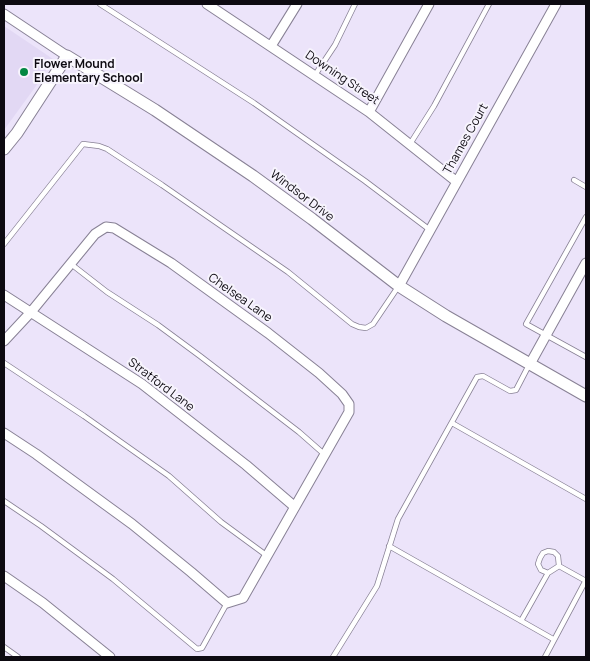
<!DOCTYPE html>
<style>
body{margin:0}
#map{position:relative;width:590px;height:661px;overflow:hidden;background:#ece4fa;font-family:Manrope,sans-serif}
canvas{display:block}
.frame{position:absolute;inset:0;border:5px solid #0d0a11;pointer-events:none}
</style>
<div id="map">
<canvas width="590" height="661"></canvas>
<div class="frame"></div>
</div>
<script>
const ctx = document.querySelector('canvas').getContext('2d');
ctx.lineJoin = 'round';
function fill(path, color) {
  ctx.fillStyle = color;
  ctx.fill(path, 'evenodd');
}
function shape(rows) {
  const path = new Path2D();
  for (const r of rows) {
    path.moveTo(r[0], r[1]);
    for (let i = 2; i < r.length; i += 2) path.lineTo(r[i], r[i + 1]);
  }
  return path;
}
function trace(path, color, width, dash) {
  ctx.strokeStyle = color;
  ctx.lineWidth = width;
  ctx.lineCap = dash ? 'butt' : 'round';
  ctx.setLineDash(dash || []);
  ctx.stroke(path);
}
function write(font, color, halo, rows, align = 'center') {
  ctx.font = font + ' Manrope,sans-serif';
  ctx.lineWidth = 4;
  ctx.setLineDash([]);
  ctx.textBaseline = 'middle';
  ctx.strokeStyle = halo;
  ctx.fillStyle = color;
  for (const [text, x, y, turn = 0] of rows) {
    ctx.save();
    ctx.translate(x, y);
    ctx.rotate((+turn || 0) * Math.PI / 180);
    ctx.textAlign = isNaN(turn) ? turn : align;
    if (halo) ctx.strokeText(text, 0, 0);
    ctx.fillText(text, 0, 0);
    ctx.restore();
  }
}
fill(shape([
 [4,26,53,59,36,86,4,130]
]), '#e2d8f4');
const service = shape([
 [100,4,254,103,365,181,430,230],
 [315,75,335,45,355,4],
 [410,144,434,106,489,4],
 [574,180,586,187],
 [586,217,526,324,586,357],
 [4,244,83,144,99,146,107,149,162,185,288,272,352,324,359,327,366,328,373,324,398,287],
 [71,264,107,292,158,325,200,356,299,432,324,454],
 [4,363,84,416,169,476,221,522,266,555],
 [452,423,586,499],
 [4,501,41,526,113,579,197,649,202,648,227,603],
 [389,546,553,639],
 [559,566,558,556,554,552,548,551,543,553,540,558,538,564,541,570,548,573,559,566,586,581],
 [521,621,548,573],
 [4,647,18,657],
 [333,657,377,586,398,519,477,377,483,376,510,391,516,390,529,365],
 [545,657,586,580]
]);
const minor = shape([
 [207,4,369,112,457,182],
 [4,14,67,56],
 [271,46,297,4],
 [369,112,429,4],
 [399,286,556,4],
 [4,295,142,384,246,465,295,507],
 [4,341,31,312,95,234,106,227,114,228,171,263,268,333,319,373,342,394,349,404,349,412,243,598,227,603,191,572,132,524,36,454,4,433],
 [530,364,586,263],
 [4,576,43,603,110,657]
]);
const tertiary = shape([
 [4,149,17,133,67,56,155,110,253,176,312,219,399,286,446,316,586,396]
]);
trace(service, '#888195', 6);
trace(minor, '#888195', 11);
trace(tertiary, '#888195', 13);
trace(service, '#fff', 4.5);
trace(minor, '#fff', 9);
trace(tertiary, '#fff', 11);
for (const [x, y, r, color] of [
 [24,72,5,"#028742"]
]) {
  const dot = new Path2D();
  dot.arc(x, y, r, 0, 2 * Math.PI);
  ctx.fillStyle = color;
  ctx.fill(dot);
  trace(dot, '#f7f4fd', 2);
}
write('bold 12px', '#0d0a11', '#f7f4fd', [
 ["Flower Mound",34,65],
 ["Elementary School",34,79]
], 'left');
write('12px', '#0d0a11', '#f7f4fd', [
 ["Downing Street",342,78,34],
 ["Thames Court",466,139,-61],
 ["Windsor Drive",302,196,37],
 ["Chelsea Lane",240,298,35],
 ["Stratford Lane",161,385,37]
]);
</script>
